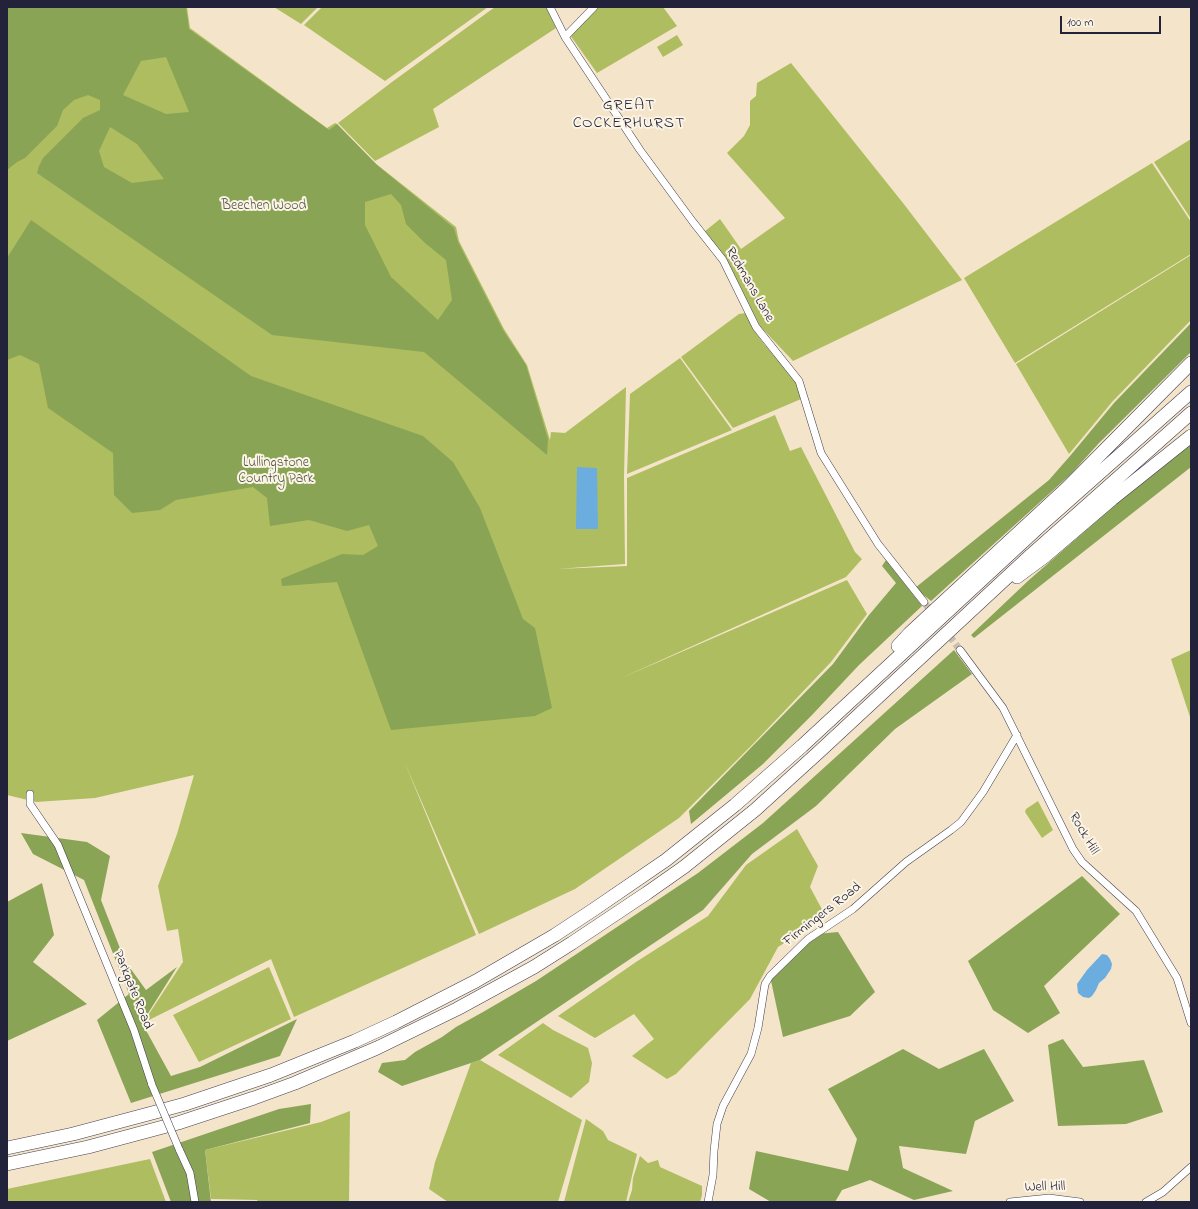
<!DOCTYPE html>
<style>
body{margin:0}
#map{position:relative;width:1198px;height:1209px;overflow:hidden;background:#f4e4c9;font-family:"Indie Flower",sans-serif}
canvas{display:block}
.frame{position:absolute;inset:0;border:8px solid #22223b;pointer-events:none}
.scale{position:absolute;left:1060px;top:16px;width:101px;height:18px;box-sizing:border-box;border:2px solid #22223b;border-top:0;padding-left:5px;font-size:12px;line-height:14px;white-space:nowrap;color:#22223b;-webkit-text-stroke:3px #fcf5e5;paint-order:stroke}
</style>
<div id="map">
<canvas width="1198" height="1209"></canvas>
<div class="frame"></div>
<div class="scale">100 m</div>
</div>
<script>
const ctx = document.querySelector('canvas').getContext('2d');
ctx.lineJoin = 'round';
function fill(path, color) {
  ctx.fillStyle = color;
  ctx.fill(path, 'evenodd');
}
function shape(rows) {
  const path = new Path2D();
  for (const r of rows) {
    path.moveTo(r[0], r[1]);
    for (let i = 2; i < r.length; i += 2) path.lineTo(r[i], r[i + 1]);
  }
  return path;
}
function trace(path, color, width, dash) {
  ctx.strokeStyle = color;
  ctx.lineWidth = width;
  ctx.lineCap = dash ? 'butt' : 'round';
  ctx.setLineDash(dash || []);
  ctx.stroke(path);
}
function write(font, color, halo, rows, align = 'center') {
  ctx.font = font + ' "Indie Flower",sans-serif';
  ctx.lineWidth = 4;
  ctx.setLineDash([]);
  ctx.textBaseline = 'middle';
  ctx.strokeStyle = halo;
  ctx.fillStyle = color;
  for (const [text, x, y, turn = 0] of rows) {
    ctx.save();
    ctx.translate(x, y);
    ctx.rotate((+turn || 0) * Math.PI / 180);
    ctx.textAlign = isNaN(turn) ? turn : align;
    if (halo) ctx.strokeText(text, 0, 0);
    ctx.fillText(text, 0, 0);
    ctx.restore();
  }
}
fill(shape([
 [7,7,187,7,190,28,327,128,335,123,337,124,375,163,456,227,459,241,504,329,527,365,550,440,551,432,565,433,626,387,624,477,625,564,557,569,627,566,627,478,775,415,790,451,801,447,855,552,862,559,846,577,619,679,847,580,867,614,831,662,753,744,679,818,575,889,479,934,404,761,476,935,294,1017,271,959,143,1023,183,962,178,929,167,931,158,886,177,834,194,775,95,798,36,802,7,795],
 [274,7,318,7,301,24],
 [322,7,488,7,385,81,304,25],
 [495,7,546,7,556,28,433,109,439,127,375,161,338,123,392,82],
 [599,7,663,7,677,26,597,73,570,35],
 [677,35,683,45,663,57,657,47],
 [791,63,903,203,962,280,793,361,760,326,726,258,704,232,720,219,741,249,785,218,727,153,744,136,750,125,750,101,756,96,757,83],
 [1191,139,1191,219,1154,162],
 [1152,163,1191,222,1191,254,1015,363,964,278],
 [1191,255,1191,320,1112,402,1069,454,1016,364],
 [746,313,755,332,764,344,797,382,801,399,733,428,681,357,739,314],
 [680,358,732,430,627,474,630,394],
 [1191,650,1191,720,1171,659],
 [1038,801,1053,830,1042,838,1025,812,1026,809],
 [797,829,818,866,810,887,825,915,805,930,778,947,750,999,676,1074,667,1079,632,1056,654,1039,634,1014,595,1038,558,1016,636,962,708,916,746,865],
 [269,967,291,1019,199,1062,173,1015],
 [543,1023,553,1030,588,1048,592,1063,589,1082,571,1098,498,1055],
 [480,1060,582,1120,558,1202,448,1202,429,1189,435,1162,471,1063],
 [350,1111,349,1202,258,1202,257,1200,211,1199,205,1150,321,1122],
 [586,1119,603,1131,608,1140,637,1154,626,1202,564,1202],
 [640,1156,648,1163,658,1160,660,1167,702,1186,702,1195,700,1202,628,1202,632,1190,633,1178],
 [150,1159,166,1202,7,1202,7,1189]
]), '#aebd5f');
fill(shape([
 [7,7,186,7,189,29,329,130,337,124,377,165,454,228,458,242,503,330,526,365,548,439,547,455,424,352,272,335,37,173,39,166,43,158,83,118,100,110,100,100,88,95,74,100,63,110,57,126,25,158,17,162,7,170],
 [166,57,189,112,166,114,123,95,141,61],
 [110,127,137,144,164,179,132,183,104,167,99,151],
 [391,194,401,205,406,224,425,243,446,260,452,300,438,320,391,277,365,225,365,202],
 [31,220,251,376,423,436,453,462,480,508,523,619,535,628,552,708,535,716,391,730,337,582,282,586,281,579,342,554,363,555,378,546,369,525,347,531,309,520,270,526,267,498,253,487,176,500,160,510,132,513,114,495,113,453,48,408,39,364,20,355,7,360,7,258],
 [1191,323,1191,352,1099,443,1071,474,931,601,915,588,1049,480,1070,456,1114,403],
 [1191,442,1191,467,974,638,971,635,1029,580,1139,484],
 [886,560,922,606,859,665,812,715,763,764,691,824,689,811,833,664,869,615,896,583,882,566],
 [954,650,972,674,895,729,816,806,752,854,703,910,480,1060,402,1086,378,1072,382,1063,405,1060,415,1052,442,1037,456,1027,483,1012,536,981,698,873,763,823],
 [21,833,87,842,110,856,101,900,125,961,146,990,177,967,142,1023,171,1076,200,1067,297,1019,280,1056,131,1103,97,1020,129,994,84,880,33,854],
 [1082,876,1120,914,1044,986,1060,1013,1028,1033,993,1010,968,961],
 [42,883,54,935,33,962,87,1004,7,1041,7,902],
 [838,932,875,992,850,1016,783,1037,770,976,817,934],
 [1063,1039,1083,1067,1144,1060,1163,1112,1126,1124,1058,1126,1048,1045],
 [903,1049,939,1069,984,1049,1014,1101,975,1121,966,1154,899,1146,903,1168,953,1191,914,1200,870,1180,842,1190,835,1202,771,1202,749,1189,756,1151,848,1171,857,1139,828,1089],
 [311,1104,310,1123,205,1150,211,1202,171,1202,152,1152,279,1109]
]), '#8aa456');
fill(shape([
 [577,467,597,468,598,529,576,529],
 [1102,954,1107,955,1110,959,1112,964,1111,969,1105,978,1099,983,1096,990,1092,996,1089,998,1083,997,1078,993,1077,984,1087,970]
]), '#6baddf');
trace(shape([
 [924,602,960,650]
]), '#cabdad', 7, [7, 3.5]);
const minor = shape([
 [550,7,565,37,640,150,693,222,723,260,756,327,799,381,821,453,878,544,924,602],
 [565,37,594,7],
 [960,650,1003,708,1073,849,1082,862,1136,911,1166,960,1177,978,1191,1023],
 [30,794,30,804,58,845,134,1030,152,1085],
 [179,1149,190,1173,195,1202],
 [708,1202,713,1175,714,1151,717,1124,723,1106,751,1054,758,1028,765,984,770,976,808,939,853,909,906,862,951,830,961,822,983,792,1017,735],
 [1010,1202,1049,1198,1080,1202],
 [1146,1202,1163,1192,1191,1167]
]);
const motorway = shape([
 [1017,577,1044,557,1112,499,1191,436],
 [898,646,910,633,1067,488,1191,363],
 [7,1148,73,1134,152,1113,185,1104,271,1075,355,1041,396,1022,476,981,555,935,593,910,666,860,735,805,802,746,1042,524,1191,392],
 [7,1164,88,1147,178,1123,254,1098,295,1083,377,1048,457,1009,534,967,572,943,647,893,684,867,755,810,821,750,1031,555,1191,413]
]);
trace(minor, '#423f50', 8);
trace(motorway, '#423f50', 14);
trace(minor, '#fff', 7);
trace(motorway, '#fff', 13);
const minorBridge = shape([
 [152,1085,179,1149]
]);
trace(minorBridge, '#423f50', 8, []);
trace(minorBridge, '#fff', 7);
write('14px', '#535848', '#fcf5e5', [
 ["Beechen Wood",264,207],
 ["Lullingstone",276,464],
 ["Country Park",276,480]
]);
write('14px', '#22223b', '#fcf5e5', [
 ["Redmans Lane",749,285,60],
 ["Rock Hill",1083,834,60],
 ["Firmingers Road",823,915,-38],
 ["Parkgate Road",132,990,68],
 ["Well Hill",1045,1188,-1]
]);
ctx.letterSpacing = '1px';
write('16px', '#22223b', '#fcf5e5', [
 ["GREAT",629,106],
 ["COCKERHURST",629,124]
]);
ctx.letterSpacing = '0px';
</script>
